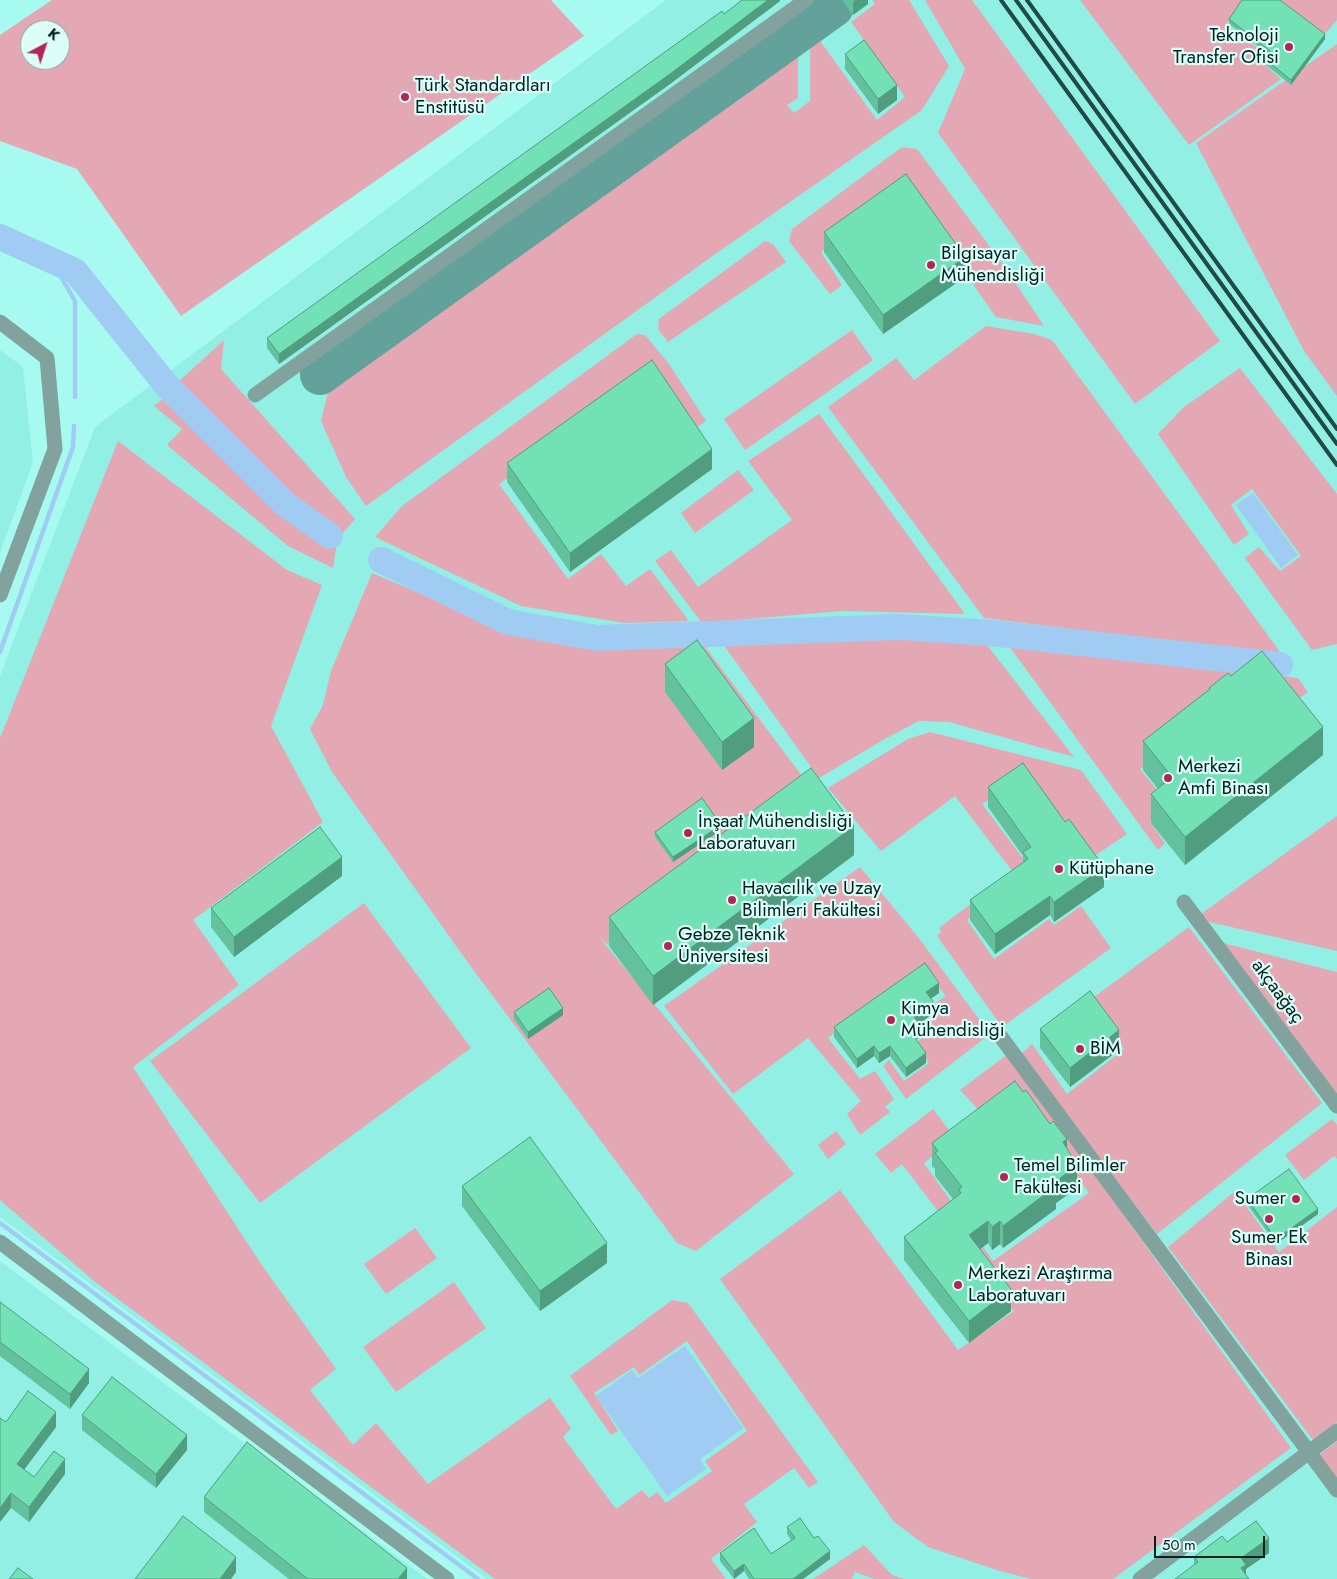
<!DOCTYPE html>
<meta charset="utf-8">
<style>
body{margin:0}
#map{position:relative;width:1337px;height:1579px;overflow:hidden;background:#a7faf0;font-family:Jost,sans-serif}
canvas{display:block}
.north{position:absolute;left:20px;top:20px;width:50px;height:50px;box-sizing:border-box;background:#ddfdf8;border:1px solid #85a6a2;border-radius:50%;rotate:40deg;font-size:14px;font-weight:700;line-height:20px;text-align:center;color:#002320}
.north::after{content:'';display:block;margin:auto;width:18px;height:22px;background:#b42557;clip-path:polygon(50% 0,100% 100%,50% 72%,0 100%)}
.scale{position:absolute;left:1154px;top:1536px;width:111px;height:22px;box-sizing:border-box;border:2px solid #002320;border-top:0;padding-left:6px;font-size:15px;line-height:18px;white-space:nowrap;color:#002320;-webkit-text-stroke:4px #ddfdf8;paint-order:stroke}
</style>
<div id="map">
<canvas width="1337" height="1579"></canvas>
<div class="north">K</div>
<div class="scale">50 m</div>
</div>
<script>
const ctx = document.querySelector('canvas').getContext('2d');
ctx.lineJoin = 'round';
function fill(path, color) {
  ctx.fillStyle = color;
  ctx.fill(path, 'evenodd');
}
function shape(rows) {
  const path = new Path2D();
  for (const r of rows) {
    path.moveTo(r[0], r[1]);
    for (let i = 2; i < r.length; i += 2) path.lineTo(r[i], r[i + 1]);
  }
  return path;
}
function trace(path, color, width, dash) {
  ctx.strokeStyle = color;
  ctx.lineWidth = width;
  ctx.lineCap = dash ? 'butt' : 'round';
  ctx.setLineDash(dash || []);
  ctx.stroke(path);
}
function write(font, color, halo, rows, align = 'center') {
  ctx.font = font + ' Jost,sans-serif';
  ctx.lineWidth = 4.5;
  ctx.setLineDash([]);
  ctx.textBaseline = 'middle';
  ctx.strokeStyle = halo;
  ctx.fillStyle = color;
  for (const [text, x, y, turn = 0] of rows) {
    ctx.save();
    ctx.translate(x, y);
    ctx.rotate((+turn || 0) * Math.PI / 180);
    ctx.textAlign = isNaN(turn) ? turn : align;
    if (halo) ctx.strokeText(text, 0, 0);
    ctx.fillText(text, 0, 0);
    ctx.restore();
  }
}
fill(shape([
 [666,0,1337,0,1337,1579,487,1579,0,1217,0,676,95,427],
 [0,350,23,367,33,462,0,553],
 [0,1261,427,1579,0,1579]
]), '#91efe4');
fill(shape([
 [52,0,551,0,584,36,181,316,77,169,0,141,0,35],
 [30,30,60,30,60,60,30,60],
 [872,0,909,0,949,66,922,110,714,255,366,506,346,477,321,421,328,392,798,51,798,98,787,105,794,113,810,101,810,43,818,38,877,120,905,97,851,22,875,4],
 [925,0,972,0,1220,341,1135,404,938,133,965,69],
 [1080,0,1243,0,1226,25,1268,55,1263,63,1281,79,1189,145],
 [1276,0,1337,0,1337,20,1323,36],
 [1337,44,1337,396,1304,351,1196,143],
 [902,147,917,149,1005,267,1044,326,996,317,907,191,821,252,842,285,830,294,789,241,792,229],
 [765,241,773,244,786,262,668,342,658,329,659,319],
 [986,326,1034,334,1052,340,1283,656,984,618,828,407,896,358,914,380],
 [852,330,873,360,745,450,724,419],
 [637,334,645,335,669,364,706,421,693,430,655,372,499,484,568,579,601,554,626,586,650,569,689,621,624,623,521,606,375,537,402,506],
 [224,340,221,369,355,519,342,534,291,500,176,384],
 [1240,368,1337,494,1337,644,1312,650,1245,558,1259,547,1280,571,1301,556,1252,489,1231,505,1249,534,1234,545,1158,434,1184,407],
 [168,395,305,530,336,548,333,568,288,546,167,445,182,429,154,406],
 [819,414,867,479,965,614,842,611,702,623,655,561,671,550,698,587,792,520,748,461],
 [118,441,287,570,322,585,271,726,323,822,193,920,239,985,133,1067,259,1261,336,1369,310,1390,353,1445,376,1423,428,1484,550,1398,571,1428,563,1437,616,1509,642,1490,649,1498,657,1492,666,1503,712,1471,705,1461,747,1431,687,1341,639,1375,634,1367,594,1393,618,1431,611,1435,570,1376,672,1300,688,1303,818,1482,809,1488,794,1468,744,1504,757,1522,711,1559,726,1579,495,1579,95,1282,0,1200,0,738],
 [738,470,754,490,695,533,681,513],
 [372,573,509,631,606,645,703,644,814,792,607,944,600,938,794,1174,696,1251,677,1243,469,964,332,772,310,729,323,705,331,671],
 [898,635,984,641,1074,757,949,722,919,721,883,740,819,778,723,644],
 [1009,646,1298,678,1308,692,1286,708,1262,679,1140,769,1170,806,1150,822,1165,843,1158,850],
 [930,732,1081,770,1127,834,1093,857,1026,777,982,804,1028,865,1025,878,967,920,994,959,1049,919,1054,925,1081,906,1111,948,1002,1027,937,936,941,932,939,928,1013,872,955,796,881,851,828,788,908,739],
 [1337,816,1337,951,1209,922,1201,914],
 [860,867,918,937,990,1034,906,1099,883,1066,889,1060,904,1081,929,1063,916,1043,924,1036,920,1027,939,1012,934,1004,946,996,923,966,828,1038,860,1079,875,1071,894,1099,885,1107,890,1112,860,1135,847,1114,861,1101,808,1038,733,1094,664,1006],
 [364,903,471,1048,260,1203,150,1061],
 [1189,927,1322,1103,1157,1234,1021,1054,1032,1044,1067,1094,1124,1049,1090,1000],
 [1223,943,1337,972,1337,1096],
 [1008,1054,1291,1448,1113,1579,1031,1579,1003,1572,928,1547,894,1522,720,1279,840,1190,958,1350,1014,1311,902,1164,891,1173,875,1154,933,1109,955,1138,924,1163,993,1261,1089,1193,1016,1092,983,1115,960,1090],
 [1332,1119,1337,1125,1337,1159,1334,1156,1304,1180,1285,1155],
 [836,1131,846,1144,828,1159,818,1145],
 [1235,1191,1279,1252,1337,1207,1337,1422,1313,1440,1168,1247],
 [415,1228,437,1258,386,1294,364,1264],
 [454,1282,486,1328,396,1392,363,1347],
 [1337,1441,1337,1479,1319,1455],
 [864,1545,892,1575,904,1579,874,1579,855,1572,852,1579,813,1579]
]), '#e4a8b4');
fill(shape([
 [1253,493,1298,555,1281,568,1236,505],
 [685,1346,743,1428,700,1459,706,1469,667,1496,596,1396,632,1370,638,1378]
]), '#a0cbf2');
trace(shape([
 [52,261,75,301,75,397],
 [0,652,73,447,74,426],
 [0,1223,478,1579]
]), '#a0cbf2', 4.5);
trace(shape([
 [0,237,75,271,167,386,285,504,330,536],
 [381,560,508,622,597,638,899,627,991,633,1280,665]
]), '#a0cbf2', 26);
trace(shape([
 [320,375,834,7]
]), '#63a29b', 40);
trace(shape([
 [0,322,47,358,55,449,0,595],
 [255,395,806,0],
 [1184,902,1337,1106],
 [1001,1037,1337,1490],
 [0,1242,447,1579],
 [1140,1579,1337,1431]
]), '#81a29d', 15);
trace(shape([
 [1001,0,1337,465],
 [1016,0,1337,444],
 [1027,0,1337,429]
]), '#1f4a46', 4);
fill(shape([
 [780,0,780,1,670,84,279,364,267,348,267,338,724,14],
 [842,0,868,0,868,4,853,15],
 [1229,19,1325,39,1291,85,1265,64,1265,59,1268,54,1229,24],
 [845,54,897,100,878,114,845,69],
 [824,232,965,277,883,334,824,252],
 [507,463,712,469,570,572,507,482],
 [665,664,754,747,722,770,665,692],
 [1231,676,1323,755,1185,865,1151,823,1151,794,1158,789,1143,770,1143,741,1209,690,1209,688],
 [988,787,1104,887,1054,922,1050,915,995,954,970,920,970,900,1023,863,1023,856,988,807],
 [721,830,673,862,655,837,655,832],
 [854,855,653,1005,609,946,609,917],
 [342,876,234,957,211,927,211,908],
 [939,993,931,998,934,1013,919,1024,921,1036,916,1040,926,1063,906,1077,890,1056,879,1063,874,1056,857,1068,834,1037,834,1027],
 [514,1012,563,1015,528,1039,514,1019],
 [1040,1029,1119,1050,1070,1087,1040,1048],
 [932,1143,1067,1149,1077,1188,1056,1203,1056,1209,1003,1248,1000,1244,992,1250,988,1243,980,1249,1011,1311,969,1343,904,1260,904,1237,953,1199,935,1176,935,1169,932,1166],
 [462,1186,607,1263,540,1311,462,1206],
 [1247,1199,1318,1214,1276,1244,1247,1204],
 [0,1302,89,1383,70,1409,0,1356],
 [82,1415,187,1450,156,1488,82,1430],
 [6,1422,56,1427,24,1470,34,1477,65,1474,29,1522,11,1508],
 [204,1497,407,1579,289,1579,204,1512],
 [787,1527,814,1538,830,1559,803,1579,749,1579,744,1571,734,1579,720,1561,720,1553,771,1554,791,1540,787,1534],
 [1227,1542,1269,1553,1246,1569,1246,1575,1194,1565,1194,1557]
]), '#63c29d');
fill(shape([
 [768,0,780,0,780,1,670,84,279,364,279,354],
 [855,0,868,0,868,4,853,15,853,2],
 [1325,34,1325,39,1291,85,1291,80],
 [897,85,897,100,878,114,878,99],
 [965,257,965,277,883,334,883,315],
 [712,449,712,469,570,572,570,553],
 [754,718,754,747,722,770,722,742],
 [1323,727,1323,755,1185,865,1185,837],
 [721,825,721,830,673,862,673,857],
 [854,826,854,855,653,1005,653,976],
 [342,857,342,876,234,957,234,937],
 [1104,867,1104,887,1054,922,1054,902],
 [1050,896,1050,915,995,954,995,934],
 [939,983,939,993,926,1002,926,992],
 [934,1003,934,1013,914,1027,914,1017],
 [563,1008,563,1015,528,1039,528,1032],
 [921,1026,921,1036,911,1043,911,1033],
 [1119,1030,1119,1050,1070,1087,1070,1068],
 [874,1046,874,1056,857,1068,857,1059],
 [890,1046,890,1056,879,1063,879,1053],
 [926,1053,926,1063,906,1077,906,1068],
 [1067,1139,1067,1161,1063,1142],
 [1077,1165,1077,1188,1056,1203,1056,1209,1003,1248,1003,1226,1054,1183],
 [1318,1209,1318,1214,1276,1244,1276,1239],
 [988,1221,988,1243,969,1258,969,1235],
 [1000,1221,1000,1244,992,1250,992,1227],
 [607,1243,607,1263,540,1311,540,1291],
 [1011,1289,1011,1311,969,1343,969,1321],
 [89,1369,89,1383,70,1409,70,1394],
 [56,1412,56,1427,17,1479,17,1464],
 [187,1435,187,1450,156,1488,156,1474],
 [65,1459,65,1474,29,1522,29,1507],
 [11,1493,11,1508,0,1522,0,1508],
 [1269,1538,1269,1553,1246,1569,1246,1579,1241,1579,1241,1558],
 [830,1551,830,1559,803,1579,793,1579],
 [236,1557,236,1572,231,1579,220,1579],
 [744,1564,744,1571,734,1579,734,1571],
 [407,1568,407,1579,398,1579]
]), '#509e7f');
const building = shape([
 [742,0,768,0,670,74,279,354,267,338,722,11,724,14,742,0],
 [1242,0,1280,0,1325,34,1291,80,1265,59,1270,51,1229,19,1242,0],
 [864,40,897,85,878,99,845,54,864,40],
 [906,174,965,257,883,315,824,232,906,174],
 [652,360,712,449,570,553,507,463,652,360],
 [697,640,754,718,722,742,665,664,697,640],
 [1262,651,1323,727,1185,837,1151,794,1172,777,1143,741,1210,689,1209,688,1228,673,1231,676,1262,651],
 [1023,763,1065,822,1069,819,1104,867,1054,902,1050,896,995,934,970,900,1028,859,1023,852,1031,847,988,787,1023,763],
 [811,768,854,826,653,976,609,917,811,768],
 [702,798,721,825,673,857,655,832,702,798],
 [320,827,342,857,234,937,211,908,320,827],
 [925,963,939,983,926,992,934,1003,914,1017,921,1026,911,1033,926,1053,906,1068,890,1046,879,1053,874,1046,857,1059,834,1027,925,963],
 [549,988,563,1008,528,1032,514,1012,549,988],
 [1090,991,1119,1030,1070,1068,1040,1029,1090,991],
 [1015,1081,1023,1092,1026,1090,1050,1124,1053,1121,1067,1139,1063,1142,1077,1165,1054,1183,1056,1186,1003,1226,1000,1221,992,1227,988,1221,969,1235,1011,1289,969,1321,904,1237,961,1193,959,1190,962,1187,935,1153,938,1151,932,1143,1015,1081],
 [530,1137,607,1243,540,1291,462,1186,530,1137],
 [1289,1169,1318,1209,1276,1239,1247,1199,1289,1169],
 [0,1302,89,1369,70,1394,0,1342,0,1302],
 [112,1377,187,1435,156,1474,82,1415,112,1377],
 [28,1391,56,1412,17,1464,34,1477,54,1451,65,1459,29,1507,11,1493,0,1508,0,1418,6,1422,28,1391],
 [247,1442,407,1568,398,1579,308,1579,204,1497,247,1442],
 [183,1516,236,1557,220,1579,135,1579,183,1516],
 [800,1518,814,1538,818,1536,830,1551,793,1579,754,1579,744,1564,734,1571,720,1553,754,1528,771,1554,795,1538,787,1527,800,1518],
 [1256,1521,1269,1538,1241,1558,1246,1565,1241,1568,1249,1579,1175,1579,1198,1562,1194,1557,1222,1536,1227,1542,1256,1521],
 [18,1568,33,1579,9,1579,18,1568]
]);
fill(building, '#73e1b6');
trace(building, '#509e7f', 1);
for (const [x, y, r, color] of [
 [1289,47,5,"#b42557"],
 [405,97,5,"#b42557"],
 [931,265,5,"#b42557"],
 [1168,778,5,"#b42557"],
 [688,833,5,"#b42557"],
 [1059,869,5,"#b42557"],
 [732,900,5,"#b42557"],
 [668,946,5,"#b42557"],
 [891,1020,5,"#b42557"],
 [1080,1049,5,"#b42557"],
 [1004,1177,5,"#b42557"],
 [1296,1199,5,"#b42557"],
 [1269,1219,5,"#b42557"],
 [958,1285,5,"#b42557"]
]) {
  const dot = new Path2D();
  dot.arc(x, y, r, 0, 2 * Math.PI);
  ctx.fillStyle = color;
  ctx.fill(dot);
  trace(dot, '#ddfdf8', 2);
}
write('19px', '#002320', '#ddfdf8', [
 ["Teknoloji",1279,36,"right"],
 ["Transfer Ofisi",1279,58,"right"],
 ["Türk Standardları",415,86],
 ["Enstitüsü",415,108],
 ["Bilgisayar",941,254],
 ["Mühendisliği",941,276],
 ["Merkezi",1178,767],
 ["Amfi Binası",1178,789],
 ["İnşaat Mühendisliği",698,822],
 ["Laboratuvarı",698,844],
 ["Kütüphane",1069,869],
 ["Havacılık ve Uzay",742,889],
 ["Bilimleri Fakültesi",742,911],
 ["Gebze Teknik",678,935],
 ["Üniversitesi",678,957],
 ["Kimya",901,1009],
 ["Mühendisliği",901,1031],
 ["BİM",1090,1049],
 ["Temel Bilimler",1014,1166],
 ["Fakültesi",1014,1188],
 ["Sumer",1286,1199,"right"],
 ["Sumer Ek",1269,1238,"center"],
 ["Binası",1269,1260,"center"],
 ["Merkezi Araştırma",968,1274],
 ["Laboratuvarı",968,1296]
], 'left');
write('19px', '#002320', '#ddfdf8', [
 ["akçaağaç",1277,992,53]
]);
</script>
